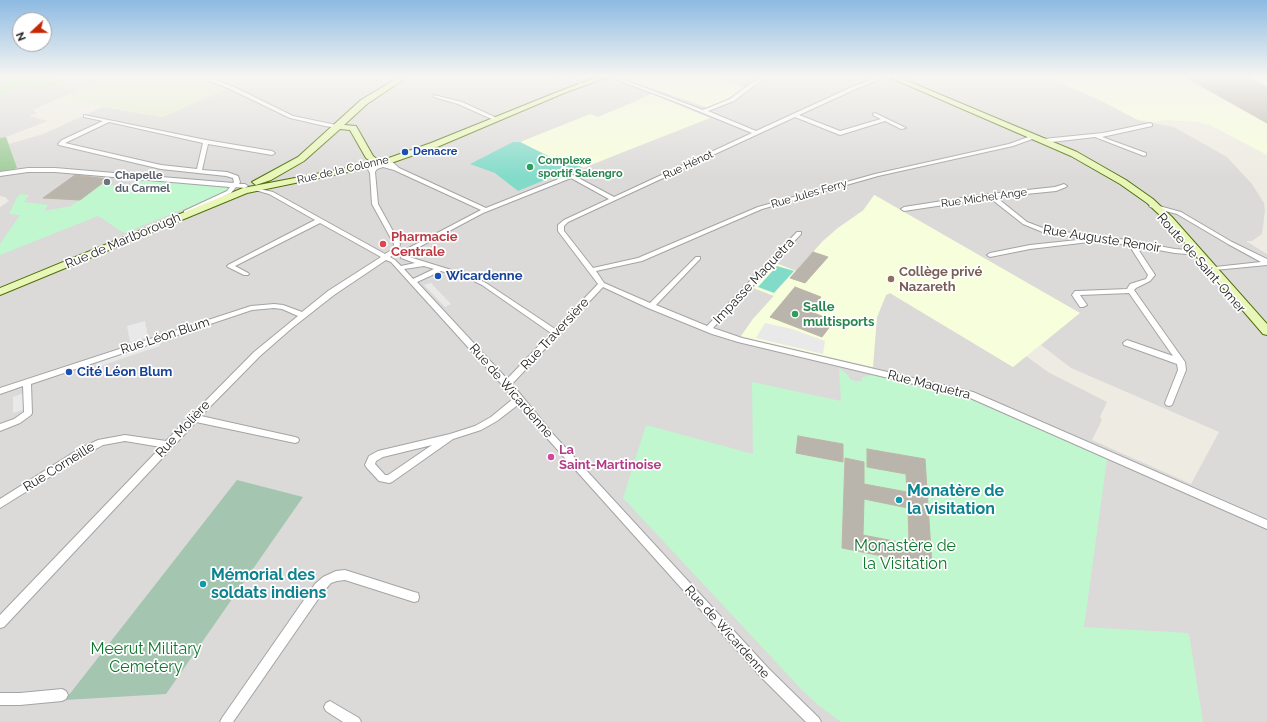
<!DOCTYPE html>
<meta charset="utf-8">
<style>
body{margin:0}
#map{position:relative;width:1267px;height:722px;overflow:hidden;background:#eeece2;font-family:Raleway,sans-serif}
canvas{display:block}
.north{position:absolute;left:12px;top:12px;width:40px;height:40px;box-sizing:border-box;background:#fff;border:1px solid #a5a5a5;border-radius:50%;rotate:248deg;font-size:11px;font-weight:700;line-height:16px;text-align:center;color:#1d1d1d}
.north::after{content:'';display:block;margin:auto;width:14px;height:18px;background:#c42905;clip-path:polygon(50% 0,100% 100%,50% 72%,0 100%)}
</style>
<div id="map">
<canvas width="1267" height="722"></canvas>
<div class="north">N</div>
</div>
<script>
const ctx = document.querySelector('canvas').getContext('2d');
ctx.lineJoin = 'round';
function fill(path, color) {
  ctx.fillStyle = color;
  ctx.fill(path, 'evenodd');
}
function shape(rows) {
  const path = new Path2D();
  for (const r of rows) {
    path.moveTo(r[0], r[1]);
    for (let i = 2; i < r.length; i += 2) path.lineTo(r[i], r[i + 1]);
  }
  return path;
}
function trace(path, color, width, dash) {
  ctx.strokeStyle = color;
  ctx.lineWidth = width;
  ctx.lineCap = dash ? 'butt' : 'round';
  ctx.setLineDash(dash || []);
  ctx.stroke(path);
}
function write(font, color, halo, rows, align = 'center') {
  ctx.font = font + ' Raleway,sans-serif';
  ctx.lineWidth = 3.5;
  ctx.setLineDash([]);
  ctx.textBaseline = 'middle';
  ctx.strokeStyle = halo;
  ctx.fillStyle = color;
  for (const [text, x, y, turn = 0] of rows) {
    ctx.save();
    ctx.translate(x, y);
    ctx.rotate((+turn || 0) * Math.PI / 180);
    ctx.textAlign = isNaN(turn) ? turn : align;
    if (halo) ctx.strokeText(text, 0, 0);
    ctx.fillText(text, 0, 0);
    ctx.restore();
  }
}
fill(shape([
 [60,77,107,77,33,110,37,113,30,116,48,121,6,137,9,144,43,134,103,107,162,117,227,88,255,77,1047,77,1100,100,1138,120,1174,127,1227,157,1252,184,1264,203,1265,211,1262,234,1252,241,1246,241,1267,254,1267,722,0,722,0,207,9,201,5,197,0,196,0,96,22,87,47,90,63,83,51,80],
 [875,195,1079,313,1041,345,1071,368,1219,432,1191,484,1092,440,1102,420,1100,417,1107,402,1048,372,1026,356,1013,367,890,293,886,295,877,317,872,367,741,337,753,319,823,241,838,228,863,210]
]), '#dbdad9');
fill(shape([
 [619,77,712,77,744,87,729,98,709,108],
 [1048,77,1267,77,1267,155,1210,125,1198,122,1182,121,1167,120,1152,122,1138,120,1100,100],
 [652,94,710,118,583,168,575,164,566,165,520,142,590,114,598,117],
 [874,195,1080,313,1013,367,890,293,886,295,877,317,873,367,741,336,753,319,774,296,753,288,776,263,796,271,823,241,838,228,863,211]
]), '#f7fedb');
fill(shape([
 [107,77,255,77,162,117,74,101,65,96]
]), '#e4ecce');
fill(shape([
 [0,77,60,77,52,80,64,83,46,90,22,87,0,96]
]), '#bce7a9');
fill(shape([
 [6,137,17,168,0,173,0,138]
]), '#9ecc98');
fill(shape([
 [237,480,303,497,166,694,65,700]
]), '#a4c6b0');
fill(shape([
 [141,179,228,188,226,192,124,233,98,216,0,255,0,244,20,215,9,214,16,199,20,194,29,195,24,202,48,205,44,211,71,206,101,184,128,187],
 [839,368,848,375,850,379,855,381,861,381,863,377,873,375,967,398,1107,459,1084,627,1187,633,1189,634,1203,722,841,722,818,705,801,689,623,498,646,425,753,454,752,382,841,401]
]), '#c0f7cf');
fill(shape([
 [513,142,520,142,566,165,575,164,583,168,564,176,557,175,518,191,495,173,470,164],
 [777,266,794,271,774,293,758,287]
]), '#82dbc9');
fill(shape([
 [431,283,451,304,445,307,424,285],
 [145,321,148,337,130,342,127,326],
 [765,323,792,329,825,341,823,354,756,338],
 [159,341,160,346,97,367,96,362],
 [24,393,25,409,13,413,13,397]
]), '#e9e9e9');
const building = shape([
 [1185,77,1248,77,1267,87,1267,123,1185,77],
 [75,175,108,179,80,200,43,198,75,175],
 [813,252,828,257,805,283,790,278,813,252],
 [795,287,821,297,809,311,834,321,822,337,770,317,795,287],
 [798,436,843,444,843,462,796,453,798,436],
 [867,449,925,459,932,566,842,548,845,458,864,462,864,484,907,492,906,474,867,467,867,449],
 [864,499,908,508,909,544,863,535,864,499]
]);
fill(building, '#bab5ac');
trace(building, '#bfb5a5', 1);
const minor = shape([
 [200,77,207,77,234,87,293,116,341,126,338,128,325,126,290,118,230,89,200,77],
 [556,77,564,77,586,84,584,85,556,77],
 [610,77,617,77,703,110,730,99,751,83,763,77,769,77,755,85,734,101,708,111,756,131,854,86,879,77,886,77,858,88,799,115,840,131,881,119,873,115,873,114,875,113,906,128,901,129,885,121,840,135,795,117,568,222,564,226,564,231,593,268,638,258,758,207,875,174,1009,144,1031,136,1035,136,1035,138,1013,146,878,176,762,209,642,261,596,271,604,283,650,303,696,257,700,257,700,259,656,305,707,326,797,232,801,232,801,234,713,328,742,338,973,392,1267,520,1267,529,968,397,738,342,712,334,648,308,603,287,512,384,552,433,769,669,819,718,821,722,806,722,761,677,546,437,519,404,497,421,481,430,453,439,392,482,389,483,379,481,367,468,365,465,369,456,378,451,450,434,475,426,491,417,514,398,391,262,386,260,334,295,292,328,260,356,201,416,295,437,298,438,299,440,298,442,295,443,196,422,4,627,0,628,0,615,161,447,125,441,103,445,85,455,0,508,0,499,79,449,98,440,125,435,166,441,254,352,298,316,282,309,274,308,252,310,31,384,32,413,31,415,20,423,0,431,0,424,14,419,24,412,23,386,0,394,0,388,251,306,274,304,283,305,302,312,328,291,381,257,320,223,235,266,248,273,249,274,248,275,244,275,228,267,227,266,228,265,315,220,269,194,255,190,255,188,273,192,385,254,393,249,394,244,372,204,370,173,366,166,369,164,373,167,382,163,389,165,385,161,385,159,389,159,399,168,486,208,571,174,614,197,752,133,681,104,610,77],
 [383,167,394,170,481,210,401,252,401,258,415,263,401,266,395,260,390,257,398,251,400,244,378,204,375,172,377,169,383,167],
 [571,178,609,199,564,220,558,225,558,231,598,284,555,329,486,283,474,277,406,256,406,254,483,213,571,178],
 [424,266,434,269,413,279,404,269,424,266],
 [441,271,470,279,482,285,551,333,507,379,417,282,441,271],
 [432,445,388,475,385,475,375,464,376,461,383,457,432,445],
 [434,95,462,102,499,119,494,120,458,104,434,97,434,95],
 [84,115,206,140,272,151,275,153,272,155,208,144,202,170,227,172,238,176,240,182,239,184,245,184,248,186,245,188,236,187,231,193,186,214,184,213,184,211,227,191,230,187,55,172,28,172,0,176,0,172,28,168,55,168,233,183,234,182,233,178,226,176,161,169,59,145,58,144,62,140,103,121,84,117,84,115],
 [109,122,203,143,197,169,161,165,65,143,109,122],
 [1150,123,1152,124,1152,126,1102,137,1146,153,1146,155,1144,156,1095,137,1043,143,1040,141,1043,139,1103,133,1150,123],
 [1064,184,1067,186,1066,187,1056,191,996,197,1027,222,1048,230,1114,238,1175,249,1199,251,1202,253,1199,255,1175,253,1136,246,1155,275,1150,281,1136,288,1134,290,1185,362,1186,370,1172,405,1169,406,1166,405,1165,403,1178,370,1177,364,1124,345,1123,343,1127,340,1173,356,1129,293,1080,295,1087,305,1083,307,1080,307,1072,295,1075,291,1078,291,1127,289,1130,284,1146,279,1148,275,1129,245,1045,233,1023,224,990,198,904,211,901,209,904,207,981,195,1055,187,1064,184],
 [1152,204,1181,212,1232,242,1267,259,1267,265,1204,271,1203,270,1206,268,1261,262,1228,244,1177,214,1150,207,1149,206,1152,204],
 [1087,239,1089,240,1089,242,1030,249,990,257,987,255,990,253,1030,245,1087,239],
 [345,570,414,592,418,593,419,597,418,601,414,602,345,580,337,581,331,583,323,592,233,722,220,722,222,718,315,584,323,577,336,571,345,570],
 [62,689,66,691,68,695,66,699,62,701,20,705,0,705,0,693,20,693,62,689],
 [330,701,359,718,361,722,343,722,326,711,324,707,326,703,330,701]
]);
const secondary = shape([
 [399,77,407,77,367,104,344,125,356,126,373,156,377,159,386,159,431,143,560,91,598,77,608,77,564,93,437,147,391,163,247,193,0,295,0,288,243,188,373,163,366,158,350,130,340,129,304,161,271,180,256,185,252,182,298,157,361,100,399,77],
 [889,77,898,77,1077,152,1126,180,1153,199,1172,217,1267,324,1267,335,1263,334,1166,221,1147,203,1120,184,1071,156,889,77]
]);
trace(minor, '#a4a4a4', 2);
trace(secondary, '#516f08', 2);
fill(minor, '#fff');
fill(secondary, '#e8f7b7');
const sky = ctx.createLinearGradient(0, 0, 0, 178);
sky.addColorStop(0, '#8dbae2');
sky.addColorStop(0.43, '#f7f6f2');
sky.addColorStop(1, '#f7f6f200');
ctx.fillStyle = sky;
ctx.fillRect(0, 0, 1267, 178);
for (const [x, y, r, color] of [
 [405,152,4,"#1a4fb4"],
 [530,167,4,"#2e9e5b"],
 [107,182,4,"#6b7280"],
 [383,244,4,"#e0444e"],
 [438,276,4,"#1a4fb4"],
 [891,279,4,"#8d6e63"],
 [795,314,4,"#2e9e5b"],
 [69,372,4,"#1a4fb4"],
 [551,457,4,"#d1479c"],
 [899,500,4,"#0f9aa8"],
 [203,584,4,"#0f9aa8"]
]) {
  const dot = new Path2D();
  dot.arc(x, y, r, 0, 2 * Math.PI);
  ctx.fillStyle = color;
  ctx.fill(dot);
  trace(dot, '#fff', 1.5);
}
write('bold 11px', '#164399', '#fff', [
 ["Denacre",413,152]
], 'left');
write('bold 11px', '#27864d', '#fff', [
 ["Complexe",538,161],
 ["sportif Salengro",538,174]
], 'left');
write('11px', '#1d1d1d', '#fff', [
 ["Rue Hénot",688,165,-25],
 ["Rue de la Colonne",343,170,-13],
 ["Rue Jules Ferry",809,194,-16],
 ["Rue Michel Ange",984,198,-8]
]);
write('bold 11px', '#5b616d', '#fff', [
 ["Chapelle",115,176],
 ["du Carmel",115,189]
], 'left');
write('bold 13px', '#be3a42', '#fff', [
 ["Pharmacie",391,237],
 ["Centrale",391,252]
], 'left');
write('13px', '#1d1d1d', '#fff', [
 ["Rue Auguste Renoir",1102,239,9],
 ["Rue de Marlborough",123,241,-23],
 ["Route de Saint-Omer",1201,263,49],
 ["Impasse Maquetra",754,281,-47],
 ["Rue Traversière",555,334,-47],
 ["Rue Léon Blum",165,336,-18],
 ["Rue Maquetra",929,385,14],
 ["Rue de Wicardenne",511,391,49],
 ["Rue Molière",183,429,-47],
 ["Rue Corneille",59,467,-32],
 ["Rue de Wicardenne",727,632,48]
]);
write('bold 13px', '#785e54', '#fff', [
 ["Collège privé",899,272],
 ["Nazareth",899,287]
], 'left');
write('bold 13px', '#164399', '#fff', [
 ["Wicardenne",446,276],
 ["Cité Léon Blum",77,372]
], 'left');
write('bold 13px', '#27864d', '#fff', [
 ["Salle",803,307],
 ["multisports",803,322]
], 'left');
write('bold 13px', '#b23c85', '#fff', [
 ["La",559,450],
 ["Saint-Martinoise",559,465]
], 'left');
write('bold 16px', '#0d838f', '#fff', [
 ["Monatère de",907,491],
 ["la visitation",907,509],
 ["Mémorial des",211,575],
 ["soldats indiens",211,593]
], 'left');
write('16px', '#0e772b', '#fff', [
 ["Monastère de",905,546],
 ["la Visitation",905,564],
 ["Meerut Military",146,649],
 ["Cemetery",146,667]
]);
</script>
